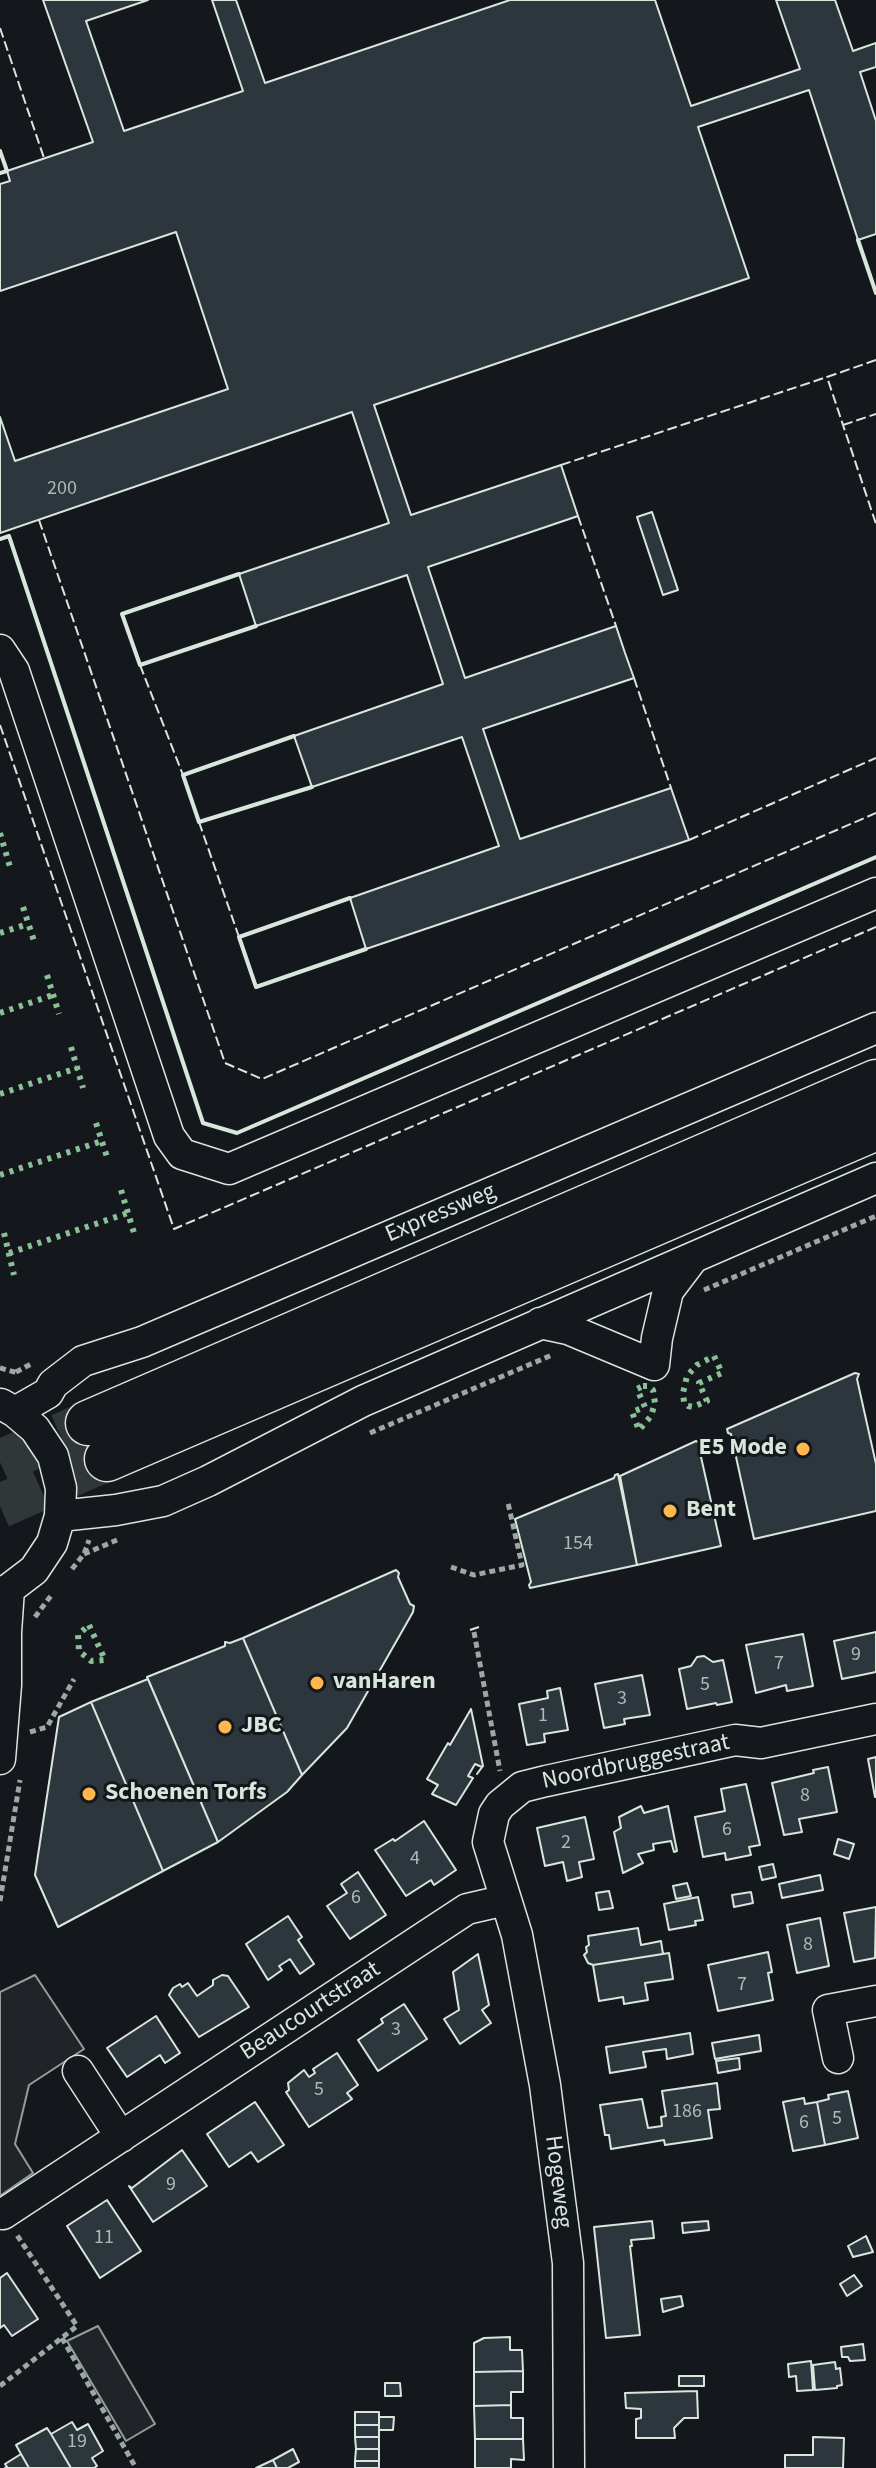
<!DOCTYPE html>
<style>
body{margin:0}
canvas{display:block;background:#14181c}
</style>
<canvas width="876" height="2468"></canvas>
<script>
const ctx = document.querySelector('canvas').getContext('2d');
ctx.lineJoin = 'round';
function fill(path, color) {
  ctx.fillStyle = color;
  ctx.fill(path, 'evenodd');
}
function shape(rows) {
  const path = new Path2D();
  for (const r of rows) {
    path.moveTo(r[0], r[1]);
    for (let i = 2; i < r.length; i += 2) path.lineTo(r[i], r[i + 1]);
  }
  return path;
}
function trace(path, color, width, dash) {
  ctx.strokeStyle = color;
  ctx.lineWidth = width;
  ctx.lineCap = dash ? 'butt' : 'round';
  ctx.setLineDash(dash || []);
  ctx.stroke(path);
}
function write(font, color, halo, rows, align = 'center') {
  ctx.font = font + ' "Source Sans 3",sans-serif';
  ctx.lineWidth = 6;
  ctx.setLineDash([]);
  ctx.textBaseline = 'middle';
  ctx.strokeStyle = halo;
  ctx.fillStyle = color;
  for (const [text, x, y, turn = 0] of rows) {
    ctx.save();
    ctx.translate(x, y);
    ctx.rotate((+turn || 0) * Math.PI / 180);
    ctx.textAlign = isNaN(turn) ? turn : align;
    if (halo) ctx.strokeText(text, 0, 0);
    ctx.fillText(text, 0, 0);
    ctx.restore();
  }
}
const green = shape([
 [35,1975,84,2049,29,2085,15,2144,33,2173,0,2196,0,1992,35,1975],
 [98,2326,155,2424,126,2441,67,2341,98,2326]
]);
fill(green, '#202428');
trace(green, '#939e99', 2);
const building = shape([
 [43,0,148,0,86,21,124,131,243,91,212,0,236,0,265,83,510,0,655,0,691,106,800,69,776,0,835,0,853,51,876,43,876,67,860,72,876,121,876,234,858,240,809,90,698,127,749,278,374,405,411,515,561,465,578,516,428,567,465,678,616,626,625,653,634,678,483,729,520,839,671,788,689,840,366,949,350,898,499,846,462,737,312,787,294,736,443,684,407,575,256,626,239,574,389,523,352,412,0,533,0,417,15,461,228,389,176,232,0,291,0,184,10,181,7,171,93,142,43,0],
 [652,512,678,590,663,595,637,517,652,512],
 [855,1373,859,1374,857,1379,876,1464,876,1511,754,1539,731,1434,728,1433,727,1429,855,1373],
 [696,1441,702,1444,699,1448,721,1546,637,1565,620,1476,696,1441],
 [618,1474,637,1565,530,1588,529,1585,531,1582,515,1519,614,1478,615,1475,618,1474],
 [396,1570,399,1573,398,1577,410,1604,414,1606,413,1612,347,1728,302,1775,243,1638,396,1570],
 [876,1632,876,1672,842,1679,834,1641,876,1632],
 [803,1634,813,1686,787,1691,786,1685,756,1693,746,1645,803,1634],
 [243,1638,302,1775,287,1792,218,1842,147,1677,225,1646,225,1642,230,1643,243,1638],
 [704,1656,713,1662,723,1660,732,1702,717,1705,716,1703,687,1709,679,1669,691,1666,697,1657,704,1656],
 [642,1675,650,1715,624,1719,625,1724,604,1728,595,1684,642,1675],
 [148,1679,218,1842,163,1871,91,1702,148,1679],
 [560,1688,568,1730,544,1734,545,1742,527,1745,519,1704,548,1698,547,1691,560,1688],
 [91,1702,163,1871,58,1927,35,1875,59,1717,91,1702],
 [471,1709,483,1766,477,1774,482,1767,475,1764,468,1776,473,1778,456,1805,432,1794,438,1785,427,1779,448,1743,450,1745,471,1709],
 [876,1757,876,1797,875,1797,868,1759,876,1757],
 [828,1767,837,1812,799,1819,802,1832,784,1835,772,1783,814,1773,813,1770,828,1767],
 [746,1784,760,1845,749,1847,751,1855,726,1860,725,1853,703,1857,695,1817,725,1811,721,1789,746,1784],
 [641,1806,644,1813,668,1806,677,1851,674,1852,671,1841,653,1844,654,1850,638,1854,643,1863,623,1873,614,1832,621,1828,619,1817,641,1806],
 [585,1817,594,1859,579,1862,582,1877,567,1881,563,1862,545,1866,537,1828,585,1817],
 [424,1821,456,1870,434,1885,431,1880,406,1896,375,1850,393,1839,395,1841,424,1821],
 [838,1839,854,1844,849,1859,834,1854,838,1839],
 [773,1864,776,1877,762,1880,759,1867,773,1864],
 [358,1872,386,1915,350,1939,327,1906,347,1893,341,1884,358,1872],
 [820,1875,823,1890,782,1898,779,1884,820,1875],
 [687,1883,691,1896,676,1899,673,1886,687,1883],
 [609,1891,613,1908,599,1910,596,1893,609,1891],
 [751,1892,753,1903,734,1907,732,1895,751,1892],
 [698,1897,703,1920,695,1921,696,1925,669,1930,664,1904,698,1897],
 [876,1907,875,1958,854,1962,844,1913,876,1907],
 [288,1916,302,1937,298,1940,314,1964,300,1974,290,1959,279,1966,282,1970,268,1980,246,1944,288,1916],
 [820,1918,829,1966,797,1973,787,1925,820,1918],
 [638,1928,641,1945,661,1941,663,1954,593,1965,588,1963,584,1955,587,1952,586,1947,589,1945,588,1936,638,1928],
 [768,1952,772,1972,768,1973,773,2000,718,2011,708,1965,768,1952],
 [669,1953,673,1979,645,1983,648,2000,624,2004,623,1997,599,2001,593,1965,669,1953],
 [478,1954,489,2005,482,2010,491,2023,460,2044,444,2019,459,2010,453,1972,478,1954],
 [222,1975,228,1976,249,2007,199,2037,169,1995,173,1988,180,1984,182,1987,188,1983,197,1996,213,1985,213,1980,222,1975],
 [404,2004,427,2039,378,2071,358,2040,383,2023,381,2019,404,2004],
 [156,2016,180,2053,165,2063,160,2055,127,2077,107,2048,156,2016],
 [690,2033,693,2054,667,2059,666,2049,643,2052,646,2067,610,2073,606,2047,690,2033],
 [759,2035,761,2051,715,2059,712,2043,759,2035],
 [337,2053,358,2085,347,2093,352,2099,309,2127,286,2092,289,2090,288,2083,304,2070,309,2077,315,2073,313,2069,337,2053],
 [739,2058,740,2069,718,2073,716,2061,739,2058],
 [717,2083,720,2109,708,2110,712,2138,665,2145,664,2140,611,2149,609,2135,605,2135,600,2105,642,2099,648,2128,662,2126,661,2117,666,2116,662,2091,717,2083],
 [848,2091,858,2138,825,2145,817,2102,829,2099,828,2095,848,2091],
 [804,2098,805,2104,817,2102,825,2145,793,2151,783,2102,804,2098],
 [255,2102,284,2145,258,2162,251,2152,229,2167,207,2134,255,2102],
 [182,2150,207,2186,153,2222,129,2186,132,2188,182,2150],
 [107,2200,141,2251,100,2278,67,2226,107,2200],
 [652,2221,654,2238,631,2240,632,2246,630,2246,640,2335,606,2338,594,2227,652,2221],
 [708,2221,709,2230,683,2233,682,2223,708,2221],
 [866,2236,873,2252,853,2257,848,2246,866,2236],
 [7,2273,38,2319,12,2336,4,2325,0,2328,0,2278,7,2273],
 [854,2275,862,2286,847,2296,840,2284,854,2275],
 [681,2296,683,2306,663,2312,661,2299,681,2296],
 [510,2337,510,2350,522,2350,523,2371,474,2372,474,2343,484,2338,510,2337],
 [863,2344,865,2360,850,2361,848,2357,842,2357,841,2347,863,2344],
 [811,2361,813,2390,797,2391,796,2376,789,2377,788,2364,811,2361],
 [835,2362,836,2369,840,2368,842,2385,837,2386,837,2388,815,2390,813,2365,835,2362],
 [523,2371,523,2392,511,2392,511,2405,474,2406,474,2372,523,2371],
 [679,2376,704,2376,704,2386,679,2386,679,2376],
 [385,2383,400,2383,401,2396,385,2396,385,2383],
 [697,2391,698,2418,684,2418,674,2428,675,2438,636,2438,636,2419,641,2418,641,2409,626,2408,625,2393,697,2391],
 [511,2405,511,2418,523,2418,523,2439,475,2439,474,2406,511,2405],
 [355,2412,379,2412,379,2425,355,2425,355,2412],
 [379,2417,394,2417,393,2430,379,2430,379,2417],
 [72,2422,77,2430,88,2424,103,2451,92,2458,97,2466,94,2468,71,2468,51,2434,72,2422],
 [355,2425,379,2425,379,2437,355,2437,355,2425],
 [47,2428,51,2434,71,2468,29,2468,21,2454,16,2445,47,2428],
 [355,2437,379,2437,379,2449,356,2449,355,2437],
 [813,2437,844,2438,843,2468,785,2468,785,2455,813,2455,813,2437],
 [475,2439,523,2439,524,2460,511,2459,511,2468,475,2468,475,2439],
 [293,2449,299,2462,288,2468,277,2468,273,2460,293,2449],
 [356,2449,379,2449,379,2461,355,2461,356,2449],
 [21,2454,29,2468,5,2468,7,2467,5,2464,21,2454],
 [273,2460,277,2468,256,2468,273,2460],
 [355,2461,379,2461,379,2468,355,2468,355,2461]
]);
fill(building, '#2c363c');
trace(building, '#d8e6dc', 2);
trace(shape([
 [0,1462,88,1423],
 [0,1506,107,1459]
]), '#313739', 44, [44, 22]);
const minor = shape([
 [0,650,14,671,169,1136,182,1154,229,1169,876,893],
 [540,1323,568,1329,654,1365,657,1338,668,1291,693,1258],
 [15,1412,48,1393,53,1384,83,1361,142,1342,876,1028],
 [60,1516,116,1510,163,1501,208,1481,363,1401,876,1178],
 [0,1593,9,1589,34,1570,52,1543,60,1516,61,1488,53,1456,35,1429,15,1412,1,1404],
 [0,1759,6,1685,6,1632,9,1589],
 [838,2058,828,2010,876,2001],
 [78,2071,121,2137],
 [3,2214,467,1909,506,1900],
 [569,2468,568,2263,545,2085,517,1935,488,1842,494,1814,500,1805,522,1787,546,1781,735,1740,761,1743,876,1719]
]);
const highway = shape([
 [88,1423,876,1082],
 [107,1459,876,1128]
]);
trace(minor, '#d8e6dc', 33);
trace(highway, '#d8e6dc', 47);
trace(shape([
 [704,1290,876,1216],
 [0,1368,18,1373],
 [16,1372,33,1363],
 [370,1433,552,1355],
 [84,1554,117,1540],
 [451,1567,474,1575,522,1565,508,1503],
 [72,1569,84,1554,89,1540],
 [35,1617,53,1593],
 [474,1632,500,1771],
 [30,1732,47,1727,74,1679],
 [0,1901,20,1780],
 [62,2338,136,2468],
 [0,2386,77,2326,17,2235]
]), '#9da8a2', 5, [6, 4]);
trace(minor, '#14181c', 30);
trace(highway, '#14181c', 44);
trace(shape([
 [0,833,10,867],
 [23,907,34,941],
 [0,933,28,924],
 [47,975,59,1014],
 [0,1013,53,995],
 [71,1047,83,1088],
 [0,1094,77,1068],
 [96,1123,107,1157],
 [0,1175,102,1141],
 [121,1190,134,1233],
 [4,1233,14,1275],
 [9,1253,128,1213],
 [714,1356,722,1373,699,1383,707,1401,693,1407,688,1406,684,1402,683,1393,687,1376,697,1365,714,1356],
 [643,1386,648,1386,653,1390,655,1403,651,1416,639,1430,632,1412,645,1407,637,1389,643,1386],
 [89,1625,105,1660,91,1661,79,1651,78,1635,89,1625]
]), '#8ac095', 6, [4, 6]);
trace(shape([
 [0,28,44,158],
 [876,360,827,377,876,524],
 [843,425,876,414],
 [561,465,827,377],
 [578,516,616,626],
 [39,520,225,1063,262,1079,876,813],
 [140,665,183,775],
 [634,678,671,788],
 [0,725,174,1229,876,927],
 [199,822,239,937],
 [689,840,876,758],
 [470,1630,479,1627]
]), '#d8e6dc', 2, [10, 4]);
trace(shape([
 [0,151,7,171,0,173],
 [858,240,876,293],
 [0,539,9,536,203,1123,237,1133,876,857],
 [239,574,122,614,140,665,256,626],
 [294,736,183,775,199,822,312,787],
 [350,898,239,937,256,987,366,949]
]), '#d8e6dc', 4);
for (const [x, y, r, color] of [
 [803,1449,8,"#ffb74d"],
 [670,1511,8,"#ffb74d"],
 [317,1683,8,"#ffb74d"],
 [225,1727,8,"#ffb74d"],
 [89,1794,8,"#ffb74d"]
]) {
  const dot = new Path2D();
  dot.arc(x, y, r, 0, 2 * Math.PI);
  ctx.fillStyle = color;
  ctx.fill(dot);
  trace(dot, '#14181c', 3);
}
write('20px', '#adbab4', null, [
 ["200",62,490],
 ["154",578,1545],
 ["9",856,1656],
 ["7",779,1665],
 ["5",705,1686],
 ["3",622,1700],
 ["1",543,1717],
 ["8",805,1797],
 ["6",727,1831],
 ["2",566,1844],
 ["4",415,1860],
 ["6",356,1899],
 ["8",808,1946],
 ["7",742,1986],
 ["3",396,2031],
 ["5",319,2091],
 ["186",687,2113],
 ["5",837,2120],
 ["6",804,2124],
 ["9",171,2186],
 ["11",104,2239],
 ["19",77,2443]
]);
write('24px', '#d8e6dc', '#14181c', [
 ["Expressweg",441,1214,-23],
 ["Noordbruggestraat",636,1763,-12],
 ["Beaucourtstraat",311,2012,-33],
 ["Hogeweg",557,2182,83]
]);
write('bold 24px', '#d8e6dc', '#14181c', [
 ["E5 Mode",787,1449,"right"],
 ["Bent",686,1511],
 ["vanHaren",333,1683],
 ["JBC",241,1727],
 ["Schoenen Torfs",105,1794]
], 'left');
</script>
